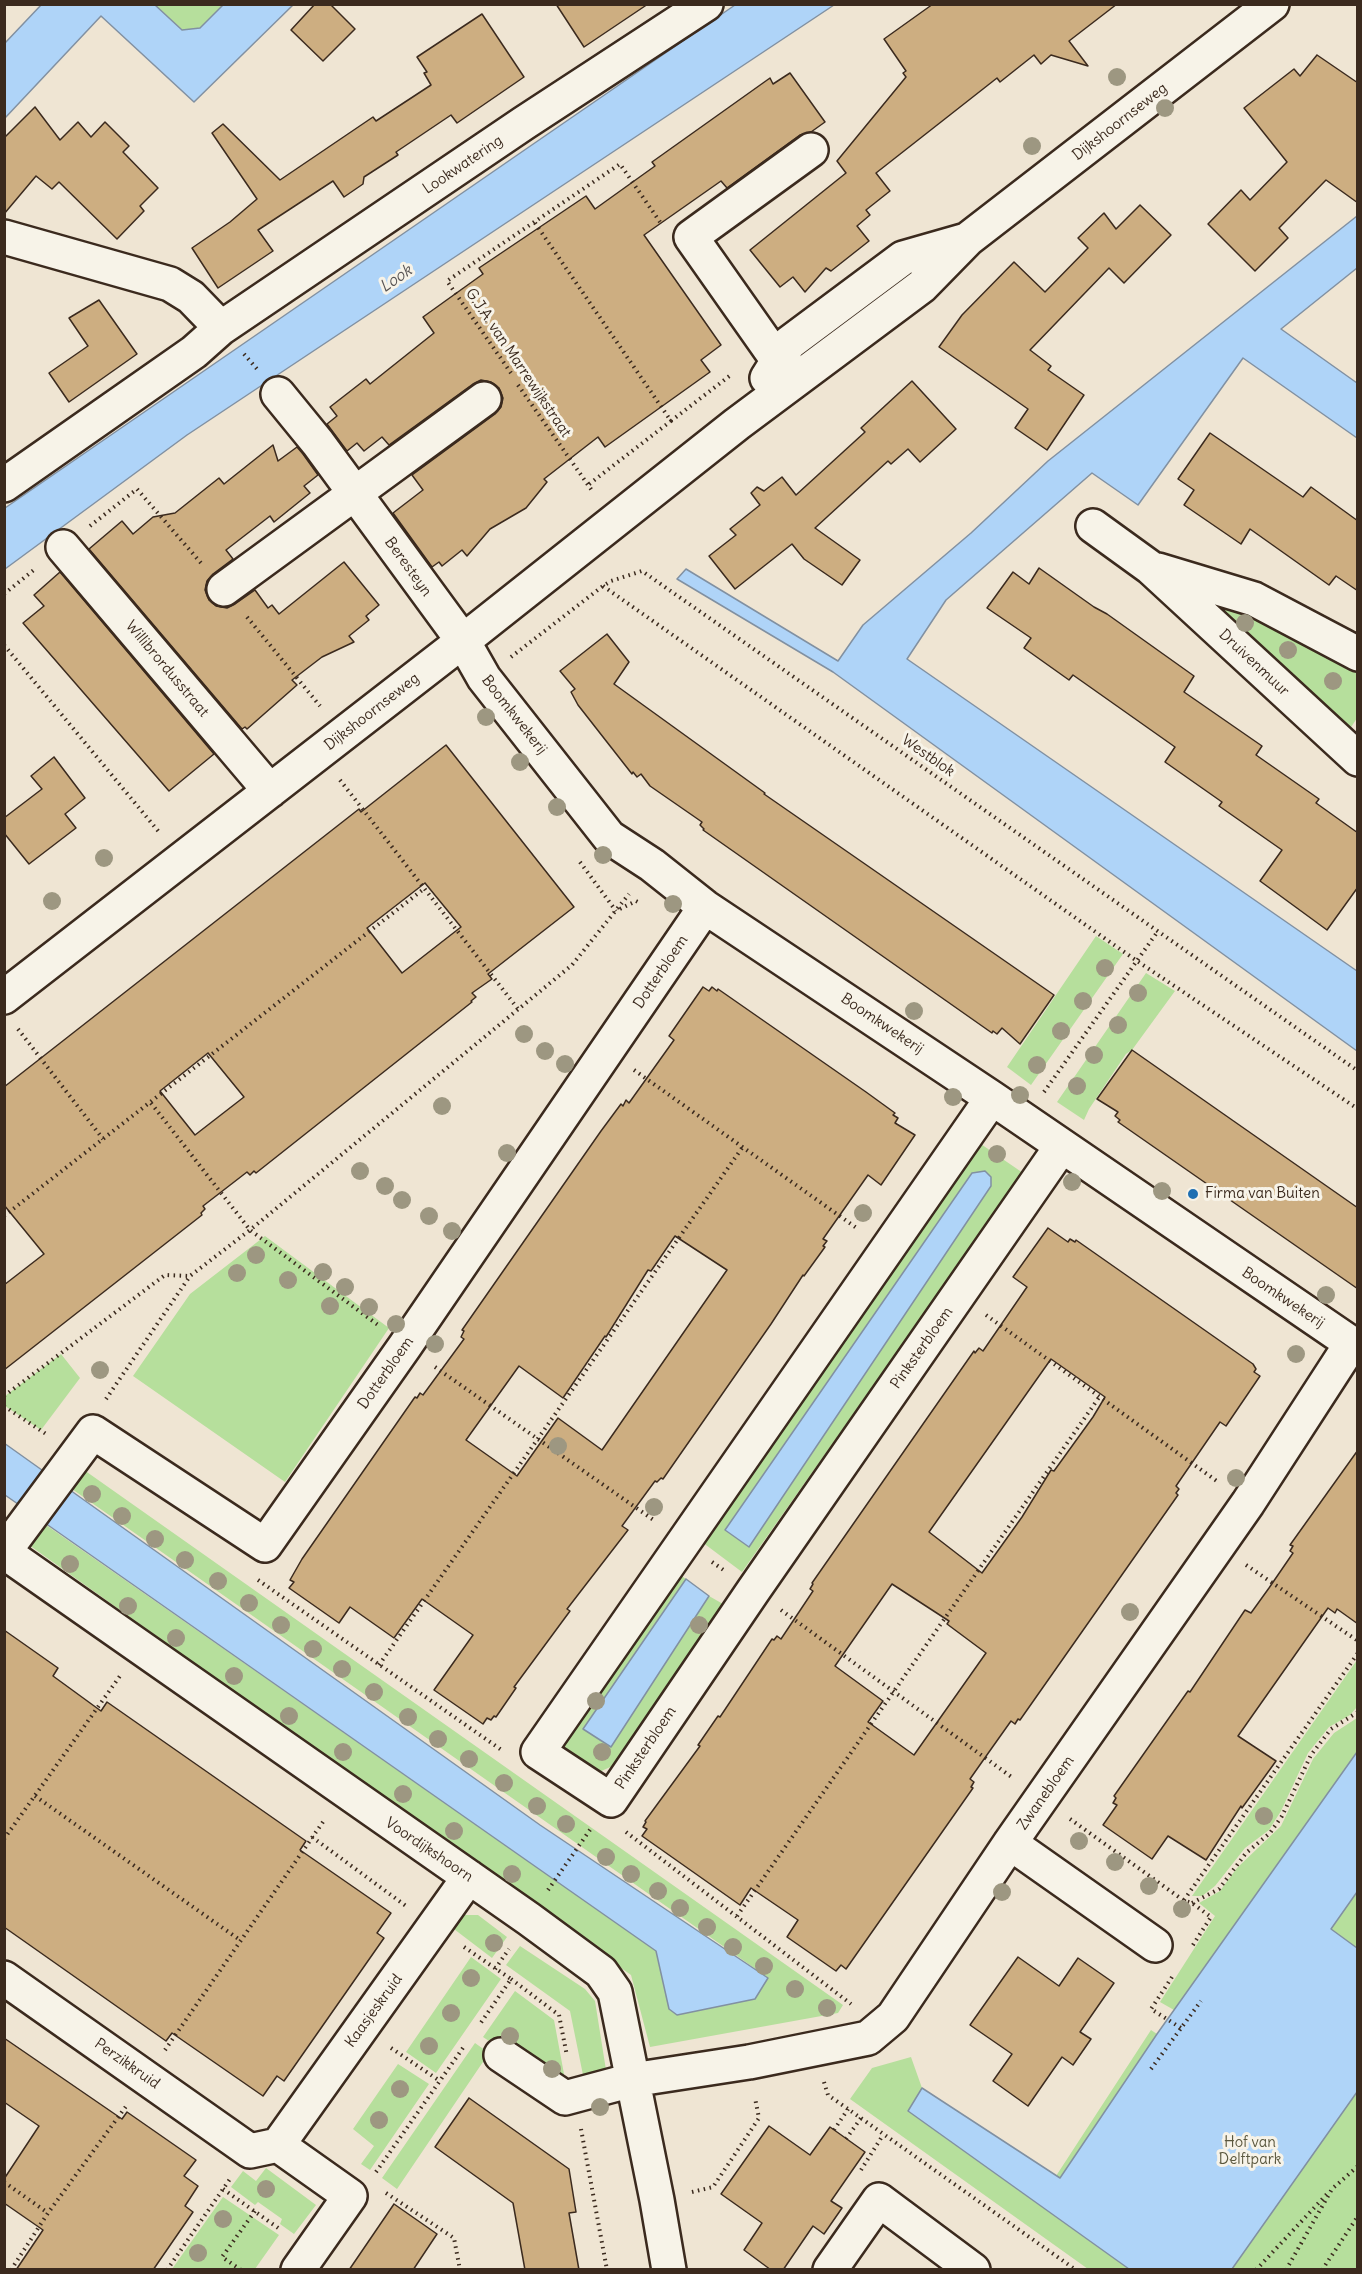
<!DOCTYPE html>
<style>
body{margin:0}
#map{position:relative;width:1362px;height:2274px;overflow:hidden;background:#efe5d3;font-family:Delius,sans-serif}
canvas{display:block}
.frame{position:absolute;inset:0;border:6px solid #3b2a1e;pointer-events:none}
</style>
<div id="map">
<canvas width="1362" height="2274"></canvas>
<div class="frame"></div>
</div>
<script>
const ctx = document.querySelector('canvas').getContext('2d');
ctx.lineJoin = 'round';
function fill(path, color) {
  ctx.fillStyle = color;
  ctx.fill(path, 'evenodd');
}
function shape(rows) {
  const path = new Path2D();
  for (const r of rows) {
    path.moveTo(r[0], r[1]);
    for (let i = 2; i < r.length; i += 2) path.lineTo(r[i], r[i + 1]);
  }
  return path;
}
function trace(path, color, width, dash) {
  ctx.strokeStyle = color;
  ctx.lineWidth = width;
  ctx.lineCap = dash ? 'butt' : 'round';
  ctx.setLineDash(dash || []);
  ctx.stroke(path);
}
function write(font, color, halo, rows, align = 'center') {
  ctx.font = font + ' Delius,sans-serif';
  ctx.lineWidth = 6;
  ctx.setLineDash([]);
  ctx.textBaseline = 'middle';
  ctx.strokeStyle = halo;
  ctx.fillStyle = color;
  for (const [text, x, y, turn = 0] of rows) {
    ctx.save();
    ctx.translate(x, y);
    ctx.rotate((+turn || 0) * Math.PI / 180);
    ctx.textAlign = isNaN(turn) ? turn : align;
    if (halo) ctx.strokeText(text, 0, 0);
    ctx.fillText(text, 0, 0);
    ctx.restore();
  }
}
fill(shape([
 [155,5,223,5,200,28,182,30],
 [1205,592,1357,670,1357,718,1346,735,1200,598],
 [1096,936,1123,954,1031,1085,1007,1067],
 [1146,973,1175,991,1132,1050,1126,1054,1089,1109,1084,1120,1057,1102],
 [975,1140,1023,1173,742,1572,698,1539],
 [985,1171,991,1177,991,1186,749,1547,725,1530,972,1173],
 [265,1236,389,1328,285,1482,133,1376,190,1294],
 [61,1354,80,1378,41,1430,5,1406,5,1396],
 [84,1470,843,2005,838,2013,650,2047,631,1975,29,1545,46,1525,657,1951,669,2009,761,1990,767,1977,72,1489],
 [674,1571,686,1579,584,1729,610,1747,709,1596,723,1604,615,1765,592,1775,562,1752,561,1740],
 [1357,1660,1357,1707,1350,1715,1329,1727,1308,1753,1281,1811,1269,1830,1245,1848,1215,1886,1202,1896,1192,1896],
 [1357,1718,1357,1752,1174,2010,1160,2002,1215,1916,1199,1903,1220,1891,1237,1868,1281,1826,1313,1759,1334,1733],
 [1357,1808,1357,2269,1164,2269],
 [460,1915,478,1915,507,1937,492,1958,450,1926],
 [520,1946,585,1989,595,2001,606,2070,583,2075,570,2011,506,1965],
 [471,1957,501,1979,436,2073,406,2052],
 [515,1991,554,2020,564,2074,544,2078,483,2037],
 [1151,2030,1157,2034,1060,2178,1056,2176],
 [475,2043,489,2053,397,2189,382,2178],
 [911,2057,922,2088,908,2111,1129,2269,1088,2269,850,2099,872,2068],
 [398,2064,429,2084,370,2170,361,2164,374,2146,353,2129],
 [266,2168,316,2205,294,2234,280,2224,282,2219,258,2202,255,2205,231,2187,243,2171,256,2181],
 [223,2197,279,2235,255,2269,172,2269]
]), '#b6df9c');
const water = shape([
 [42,4,155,5,182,30,200,28,223,5,293,5,194,102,101,16,5,118,5,43,42,4],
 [735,5,834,5,187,435,5,569,5,508,735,5],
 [1357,216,1357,268,1281,329,1357,383,1357,438,1243,358,1138,505,1092,473,946,600,907,659,1357,971,1357,1051,833,672,677,579,686,569,838,661,863,625,971,533,1048,461,1357,216],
 [985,1171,991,1177,991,1186,749,1547,725,1530,972,1173,985,1171],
 [4,1443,540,1825,768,1978,755,1999,677,2015,669,2009,656,1951,5,1495,4,1443],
 [686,1579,709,1596,611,1747,583,1729,686,1579],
 [1357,1752,1357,1892,1331,1929,1357,1948,1357,2092,1232,2269,1129,2269,908,2111,922,2088,1060,2178,1157,2034,1357,1752]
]);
fill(water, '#afd4f8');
trace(water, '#8190a1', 1.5);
const building = shape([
 [315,4,330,4,355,29,323,61,291,30,315,4],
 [556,4,648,4,584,47,556,4],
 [933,4,1117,4,1069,41,1088,66,1051,55,1041,64,1034,55,1000,82,997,78,876,173,890,191,866,210,870,215,857,226,869,241,831,271,826,268,805,292,793,277,780,287,750,250,846,173,837,161,906,77,903,73,906,71,884,39,933,4],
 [482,14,524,77,457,123,451,115,396,152,398,155,364,177,363,184,344,197,333,181,258,230,273,251,218,288,192,248,230,222,257,199,212,133,223,124,280,180,373,117,376,121,431,85,424,73,427,72,417,57,482,14],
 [1317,55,1358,83,1358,203,1326,180,1279,228,1288,238,1255,271,1208,224,1241,190,1250,200,1287,162,1244,108,1294,69,1300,76,1317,55],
 [790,73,825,122,811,132,800,135,727,188,721,181,644,235,721,345,701,360,710,372,605,447,598,437,544,479,547,482,526,508,490,529,467,556,462,550,442,566,439,562,432,567,393,513,423,490,412,475,495,414,501,407,503,398,499,388,491,382,481,380,473,384,389,445,382,437,364,451,357,443,347,451,327,424,337,416,330,407,366,379,370,384,434,333,423,317,483,274,479,268,586,196,595,209,655,166,652,162,770,78,773,84,790,73],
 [35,107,60,140,78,122,91,137,105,122,129,146,123,152,158,188,140,206,144,211,117,239,59,182,52,189,36,176,4,214,4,138,35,107],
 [1140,205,1171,235,1124,283,1109,268,1030,350,1051,366,1048,370,1084,395,1047,450,1015,428,1028,409,939,347,962,315,1014,262,1045,292,1088,248,1078,238,1104,213,1116,229,1140,205],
 [99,300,137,354,69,402,49,373,88,346,69,318,99,300],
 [912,381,956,429,920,462,908,449,891,464,888,461,815,528,860,560,842,585,804,559,792,544,735,589,709,556,736,535,730,529,760,505,751,493,757,487,764,491,782,477,796,495,865,432,861,428,912,381],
 [1210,433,1303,497,1311,487,1358,521,1358,591,1336,576,1329,585,1250,529,1241,544,1184,505,1194,490,1178,479,1210,433],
 [273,445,278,461,297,447,303,454,318,475,304,486,310,493,274,522,270,516,226,550,233,559,213,574,207,581,205,590,209,600,216,606,227,608,235,604,255,590,268,608,272,605,279,614,344,562,379,605,366,616,369,620,349,636,354,642,322,657,292,680,297,685,247,729,245,727,242,729,89,549,122,521,133,534,153,517,175,513,219,478,224,484,273,445],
 [1039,568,1094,607,1107,614,1194,676,1184,692,1262,746,1256,755,1319,799,1316,803,1358,833,1358,887,1327,930,1260,881,1282,850,1219,806,1222,802,1165,762,1175,747,1073,675,1069,680,1024,648,1031,638,987,608,1013,572,1029,584,1039,568],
 [60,572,214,754,169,791,23,623,44,606,34,595,60,572],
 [607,634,629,662,614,684,765,793,764,794,1054,995,1020,1044,1002,1028,997,1034,993,1031,992,1033,703,830,704,829,700,825,702,822,650,786,641,774,637,777,633,772,632,774,578,705,571,692,575,689,560,671,607,634],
 [446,745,574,907,488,974,492,979,472,993,476,997,471,1001,472,1002,256,1173,254,1171,250,1175,247,1172,203,1206,205,1209,201,1213,202,1215,4,1370,4,1285,44,1254,4,1205,4,1087,359,809,361,812,446,745],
 [425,883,461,927,402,973,367,928,425,883],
 [208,1053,244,1097,195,1135,160,1091,208,1053],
 [54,757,85,798,65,814,76,828,29,864,4,833,4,818,42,789,31,776,54,757],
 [703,987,709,991,712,987,717,991,718,989,866,1092,895,1113,893,1115,898,1118,895,1123,915,1135,881,1185,868,1175,823,1239,827,1241,823,1246,825,1247,804,1276,803,1275,771,1324,663,1479,661,1478,657,1482,655,1481,622,1526,628,1530,567,1609,570,1611,514,1687,516,1688,496,1717,494,1716,491,1720,487,1718,483,1724,434,1690,473,1635,422,1599,394,1638,350,1607,339,1623,289,1588,294,1582,290,1580,302,1559,415,1397,417,1398,420,1393,423,1395,464,1339,461,1337,464,1331,462,1330,601,1131,621,1104,623,1106,626,1100,629,1103,674,1040,669,1036,703,987],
 [675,1236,727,1270,602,1450,558,1418,517,1476,466,1440,519,1366,563,1398,605,1336,606,1337,648,1270,651,1271,675,1236],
 [1132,1050,1358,1208,1358,1289,1118,1122,1120,1120,1115,1116,1118,1112,1097,1099,1132,1050],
 [1048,1228,1068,1242,1070,1239,1075,1242,1076,1240,1253,1364,1256,1369,1254,1372,1260,1376,1226,1426,1220,1422,1176,1486,1179,1489,1176,1493,1178,1495,1020,1720,1018,1719,1015,1724,1011,1721,989,1752,970,1779,974,1782,971,1787,973,1788,846,1969,841,1965,836,1971,787,1937,798,1920,751,1888,740,1905,642,1836,647,1829,643,1827,646,1822,645,1821,700,1746,698,1745,718,1716,720,1717,772,1639,774,1640,777,1636,781,1639,813,1591,810,1589,813,1584,812,1583,974,1351,975,1353,979,1348,983,1351,1027,1287,1013,1277,1048,1228],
 [1051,1359,1105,1397,1093,1417,1054,1471,1051,1470,1022,1517,982,1573,929,1532,1051,1359],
 [892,1584,949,1621,947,1624,986,1653,914,1755,868,1722,883,1701,835,1666,892,1584],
 [1358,1450,1358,1624,1337,1609,1335,1613,1328,1608,1238,1736,1276,1761,1242,1808,1241,1806,1206,1860,1168,1836,1152,1859,1103,1825,1117,1805,1113,1803,1116,1798,1114,1796,1188,1691,1190,1692,1245,1610,1251,1613,1269,1588,1293,1553,1290,1551,1293,1546,1290,1545,1358,1450],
 [4,1630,58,1668,53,1676,101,1711,107,1702,306,1841,300,1850,391,1913,377,1933,384,1938,284,2081,277,2076,263,2096,172,2033,166,2041,4,1927,4,1630],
 [1018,1957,1059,1986,1078,1958,1114,1983,1080,2032,1091,2039,1073,2065,1062,2057,1028,2106,993,2081,1012,2054,970,2025,1018,1957],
 [4,2038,122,2119,127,2112,196,2160,184,2176,198,2186,185,2206,193,2212,153,2270,16,2270,43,2230,4,2203,4,2179,39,2126,4,2102,4,2038],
 [469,2098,569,2169,576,2212,569,2213,579,2270,525,2270,513,2203,435,2147,469,2098],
 [769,2126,810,2155,830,2127,865,2152,831,2201,842,2208,824,2234,813,2226,783,2270,771,2270,744,2250,762,2223,721,2194,769,2126],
 [394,2204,437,2234,413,2270,349,2270,394,2204]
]);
fill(building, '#cdae81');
trace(building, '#3b2a1e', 1.5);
const minor = shape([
 [4,237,170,284,191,297,221,328],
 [767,378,789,343,903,258,966,240],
 [793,382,691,237,811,150],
 [278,394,318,443,463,641,484,678,609,837,652,865,705,907,992,1098,1358,1348],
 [4,485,194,352,221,328,524,123,706,4],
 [1093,526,1151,568,1358,759],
 [63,547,270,791],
 [1158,570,1254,599,1358,654],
 [224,589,484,399],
 [4,997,463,641,737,424,922,286,968,239,1272,4],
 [992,1098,538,1752,611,1800,753,1591,1061,1147],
 [4,1552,93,1432,265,1545,405,1346,705,907],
 [4,1552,529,1919,601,1972,615,1992,657,2200,669,2270],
 [1010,1843,1155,1945],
 [4,1978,250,2151,278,2145,469,1877],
 [501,2055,565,2098,632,2080,749,2062,868,2038,893,2017,1010,1843,1248,1503,1351,1344],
 [278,2145,350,2196,298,2270],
 [830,2270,879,2200,973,2270]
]);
trace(minor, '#3b2a1e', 38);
trace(shape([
 [535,223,671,421,588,485],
 [244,354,257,369],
 [511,373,447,281,620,164,660,222],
 [518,385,593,492],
 [671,421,732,374],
 [90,526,137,489,201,563],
 [603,586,1137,961,1358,1109],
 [4,594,35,569],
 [247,617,320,706],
 [4,645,159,832],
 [511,657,603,586,611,581,642,571,1358,1071],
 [340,780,518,1009],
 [580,862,616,911],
 [620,909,636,901,640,903],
 [18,1029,103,1139],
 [634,1070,858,1229],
 [1044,1092,1158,931],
 [151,1103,250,1230,378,1325],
 [4,1216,425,888],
 [986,1315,1218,1482],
 [435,1367,655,1521],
 [4,1396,165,1275,189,1276],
 [106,1399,190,1276,250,1230,572,965,629,894],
 [4,1406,46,1434],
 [712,1562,725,1571],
 [1246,1565,1358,1641],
 [258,1580,503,1751],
 [781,1610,1013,1778],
 [379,1665,742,1148],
 [35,1796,240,1940],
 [1070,1819,1183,1900,1192,1903,1211,1917,1191,1948],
 [626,1832,851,2004],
 [312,1837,406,1906],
 [4,1839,120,1676],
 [548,1890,592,1827],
 [1184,1900,1358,1653],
 [1192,1903,1219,1889,1246,1853,1270,1833,1282,1816,1311,1755,1331,1729,1358,1712],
 [737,1916,1100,1396],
 [464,1947,511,1979,480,2024],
 [495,1969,509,1949],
 [1172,1977,1151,2009,1181,2028],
 [511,1979,559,2015,567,2056],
 [391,2048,440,2081],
 [165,2050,325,1819],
 [1151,2069,1201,2001],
 [824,2082,828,2095,848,2109,1076,2270],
 [581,2129,607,2270],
 [834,2130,848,2109],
 [846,2139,861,2118],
 [861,2170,883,2135],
 [376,2172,465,2045],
 [4,2182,48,2213],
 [223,2189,281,2230],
 [692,2192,713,2187,759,2118,755,2098],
 [386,2193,454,2238,460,2270],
 [11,2270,48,2213,127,2105],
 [167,2270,230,2179],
 [241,2270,222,2257,255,2211],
 [1256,2270,1327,2194],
 [1286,2270,1332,2189,1358,2166],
 [1322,2270,1358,2216]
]), '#3b2a1e', 4, [1.5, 4.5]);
trace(minor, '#f7f3e8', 33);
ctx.fillStyle = '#9d9781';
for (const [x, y] of [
 [1117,77],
 [1165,108],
 [1032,146],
 [1245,623],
 [1288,650],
 [1333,681],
 [486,717],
 [520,762],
 [557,807],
 [603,855],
 [104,858],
 [52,901],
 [673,904],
 [1105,968],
 [1138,993],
 [1083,1001],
 [914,1011],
 [1118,1025],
 [1061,1031],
 [524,1034],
 [545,1051],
 [1094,1055],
 [565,1064],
 [1037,1065],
 [1077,1086],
 [1020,1095],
 [953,1097],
 [442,1106],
 [507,1153],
 [997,1154],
 [360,1171],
 [1072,1182],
 [385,1186],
 [1162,1191],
 [402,1200],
 [863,1213],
 [429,1216],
 [452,1231],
 [256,1255],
 [323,1272],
 [237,1273],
 [288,1280],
 [345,1287],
 [1326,1295],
 [330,1306],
 [369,1307],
 [396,1324],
 [435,1344],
 [1296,1354],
 [100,1370],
 [558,1446],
 [1236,1478],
 [92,1494],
 [654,1507],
 [122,1516],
 [155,1539],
 [185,1560],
 [70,1564],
 [218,1581],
 [249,1603],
 [128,1606],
 [1130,1612],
 [281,1625],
 [699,1625],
 [176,1638],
 [313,1649],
 [342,1669],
 [234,1676],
 [374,1692],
 [596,1701],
 [289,1716],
 [408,1717],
 [438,1739],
 [343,1752],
 [602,1752],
 [469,1759],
 [504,1783],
 [403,1794],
 [537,1806],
 [1264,1816],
 [566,1824],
 [454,1831],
 [1079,1841],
 [606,1857],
 [1115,1862],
 [512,1874],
 [631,1874],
 [1149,1886],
 [658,1891],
 [1002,1892],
 [680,1908],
 [1182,1909],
 [707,1927],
 [494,1943],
 [733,1947],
 [764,1966],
 [471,1978],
 [795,1989],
 [827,2008],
 [451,2013],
 [510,2036],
 [429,2046],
 [552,2069],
 [400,2089],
 [600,2107],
 [379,2120],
 [266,2189],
 [223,2219],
 [198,2253]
]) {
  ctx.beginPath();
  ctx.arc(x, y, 9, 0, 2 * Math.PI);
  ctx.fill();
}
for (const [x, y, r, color] of [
 [1193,1194,6,"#1f6fb2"]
]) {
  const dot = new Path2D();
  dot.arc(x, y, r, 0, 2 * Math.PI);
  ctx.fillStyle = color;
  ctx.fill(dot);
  trace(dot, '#f7f3e8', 2);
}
write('15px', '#3b2a1e', '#f7f3e8', [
 ["Dijkshoornseweg",1120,122,-38],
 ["Lookwatering",463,165,-34],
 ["G.J.A. van Marrewijkstraat",518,363,56],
 ["Beresteyn",408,567,54],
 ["Druivenmuur",1254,663,43],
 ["Willibrordusstraat",167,669,50],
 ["Dijkshoornseweg",372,712,-38],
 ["Boomkwekerij",514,715,52],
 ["Westblok",928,756,35],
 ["Dotterbloem",661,972,-56],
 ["Boomkwekerij",882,1024,34],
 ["Boomkwekerij",1283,1298,34],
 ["Pinksterbloem",922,1348,-55],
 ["Dotterbloem",386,1373,-55],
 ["Pinksterbloem",646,1748,-56],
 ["Zwanebloem",1046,1793,-55],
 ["Voordijkshoorn",429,1850,34],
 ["Kaasjeskruid",374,2011,-54],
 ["Perzikkruid",127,2064,35]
]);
write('15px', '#3b2a1e', '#f7f3e8', [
 ["Firma van Buiten",1205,1194]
], 'left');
write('15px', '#5a573e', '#f7f3e8', [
 ["Hof van",1250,2143],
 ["Delftpark",1250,2160]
]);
write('italic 16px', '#585454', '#f7f3e8', [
 ["Look",396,279,-35]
]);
</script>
